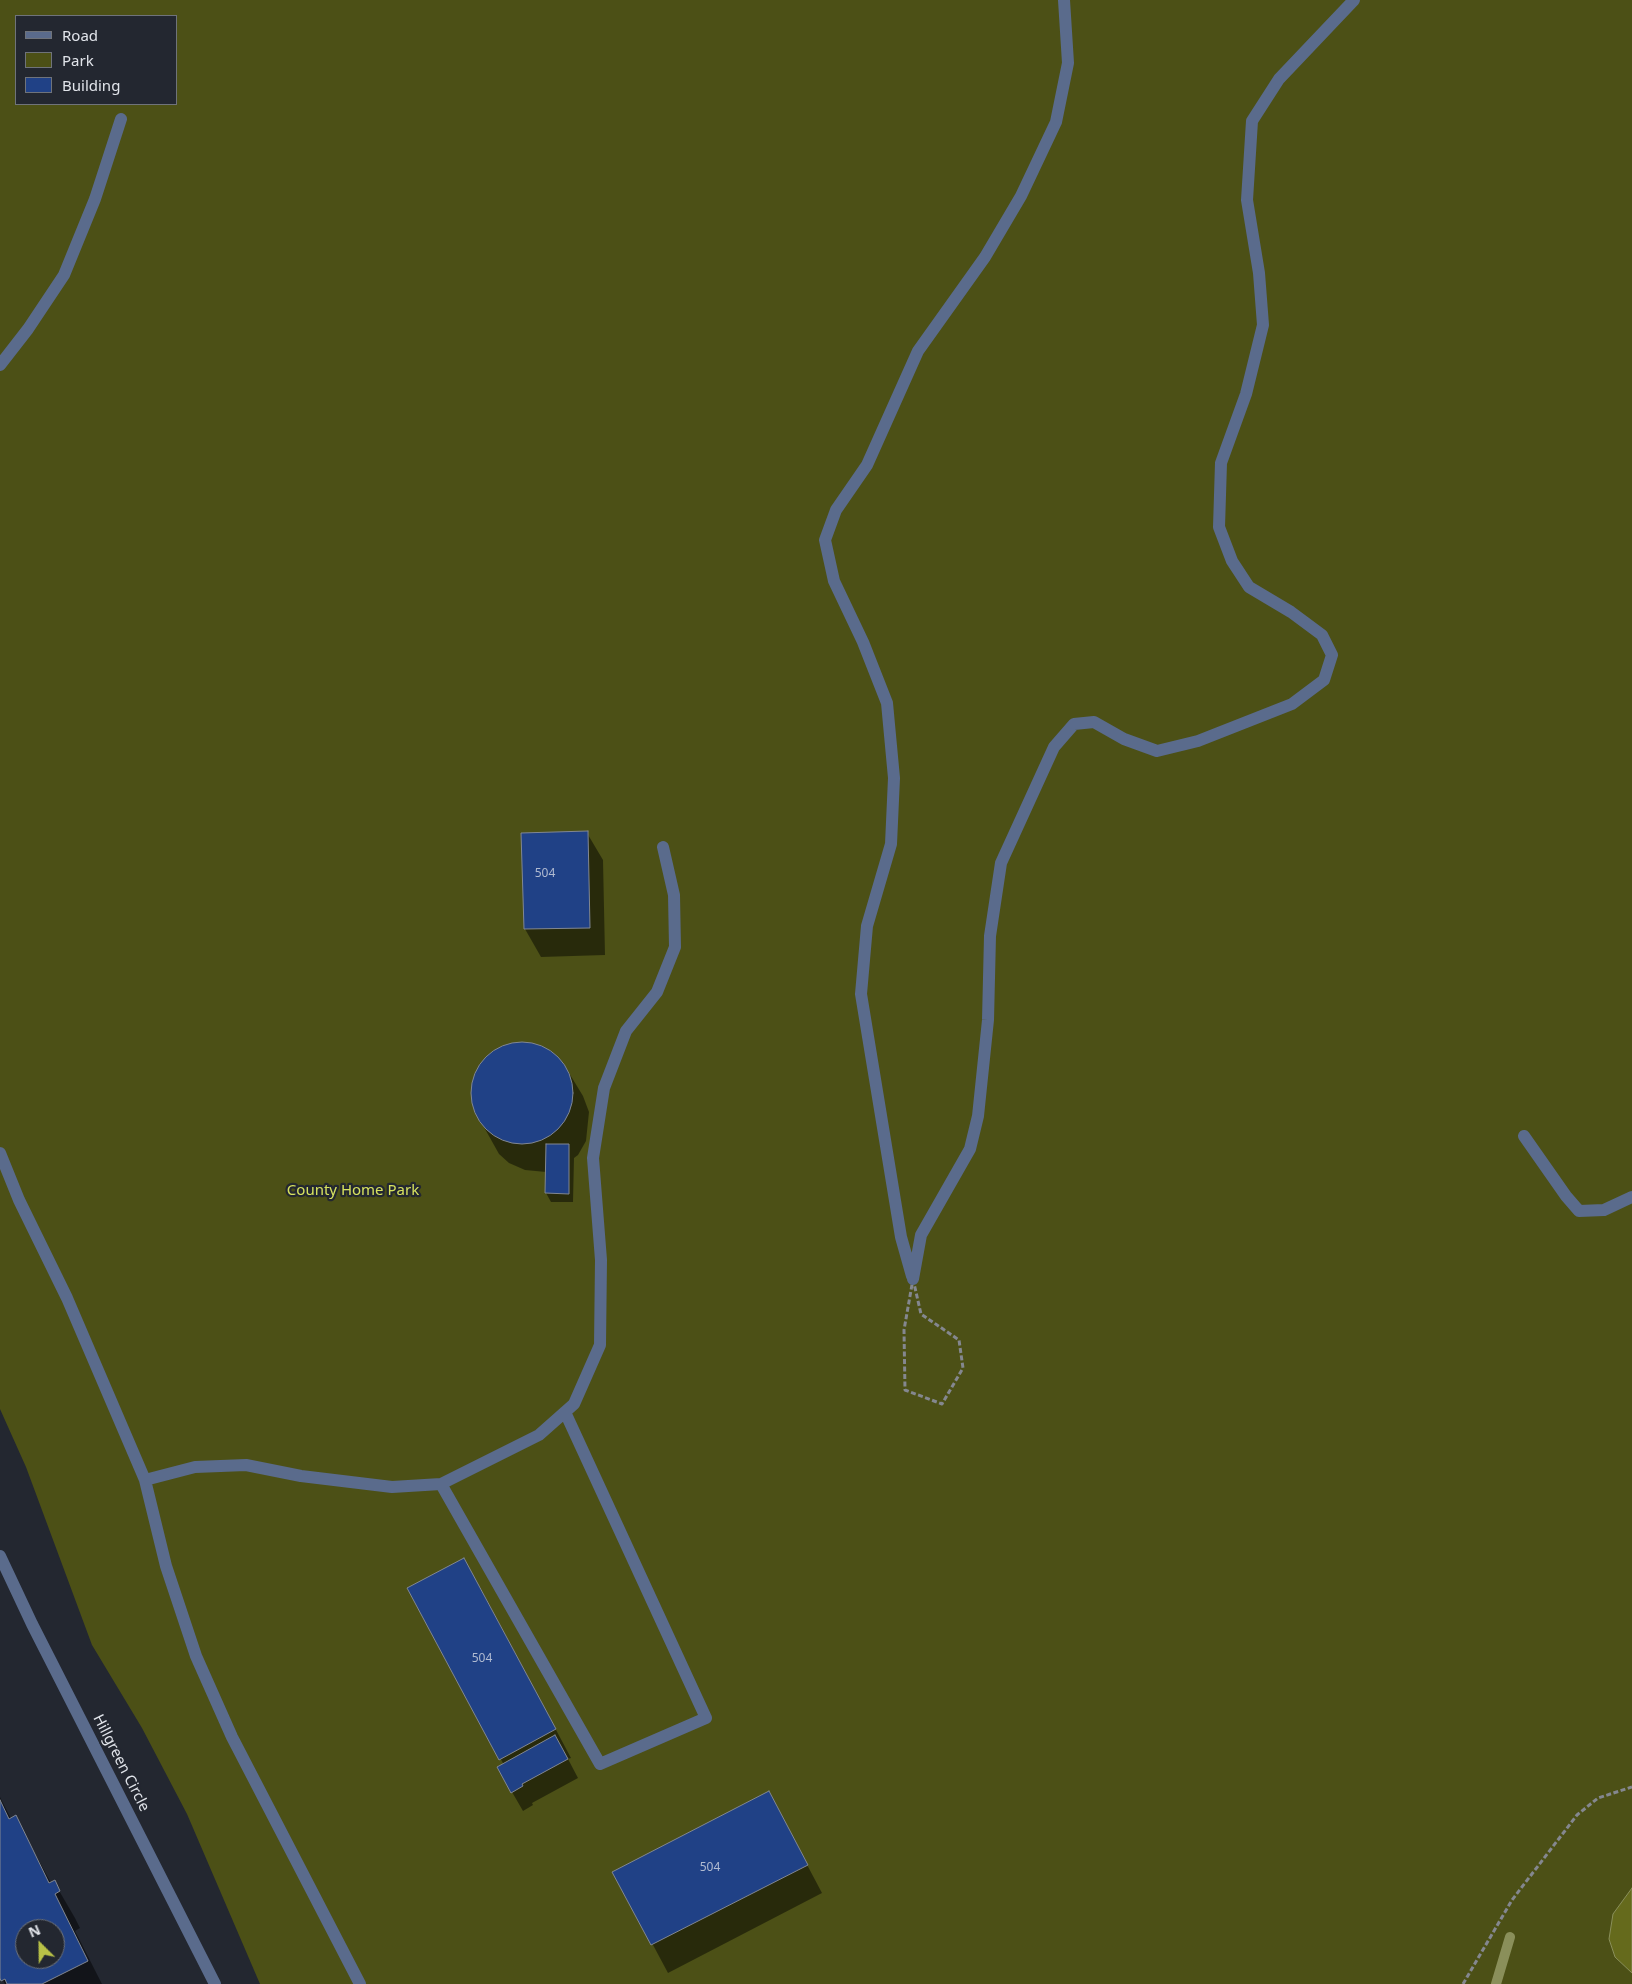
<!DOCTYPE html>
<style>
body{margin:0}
#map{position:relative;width:1632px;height:1984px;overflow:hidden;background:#232730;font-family:"Noto Sans",sans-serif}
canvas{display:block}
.legend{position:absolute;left:15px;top:15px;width:162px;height:90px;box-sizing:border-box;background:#232730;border:1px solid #6f737a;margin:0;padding:6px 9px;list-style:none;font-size:15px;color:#e1e4ea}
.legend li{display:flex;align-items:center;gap:10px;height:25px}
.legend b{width:25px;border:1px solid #6f737a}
.north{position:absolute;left:15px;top:1919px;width:50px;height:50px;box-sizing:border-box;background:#232730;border:1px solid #6f737a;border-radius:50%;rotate:337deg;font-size:14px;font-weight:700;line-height:20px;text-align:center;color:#e1e4ea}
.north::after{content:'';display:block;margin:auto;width:18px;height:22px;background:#b8c147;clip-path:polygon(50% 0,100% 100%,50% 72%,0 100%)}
</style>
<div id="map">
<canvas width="1632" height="1984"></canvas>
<ul class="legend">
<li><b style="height:6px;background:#5a6b8c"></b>Road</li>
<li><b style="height:14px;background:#4c5016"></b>Park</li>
<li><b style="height:14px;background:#204186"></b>Building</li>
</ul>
<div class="north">N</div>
</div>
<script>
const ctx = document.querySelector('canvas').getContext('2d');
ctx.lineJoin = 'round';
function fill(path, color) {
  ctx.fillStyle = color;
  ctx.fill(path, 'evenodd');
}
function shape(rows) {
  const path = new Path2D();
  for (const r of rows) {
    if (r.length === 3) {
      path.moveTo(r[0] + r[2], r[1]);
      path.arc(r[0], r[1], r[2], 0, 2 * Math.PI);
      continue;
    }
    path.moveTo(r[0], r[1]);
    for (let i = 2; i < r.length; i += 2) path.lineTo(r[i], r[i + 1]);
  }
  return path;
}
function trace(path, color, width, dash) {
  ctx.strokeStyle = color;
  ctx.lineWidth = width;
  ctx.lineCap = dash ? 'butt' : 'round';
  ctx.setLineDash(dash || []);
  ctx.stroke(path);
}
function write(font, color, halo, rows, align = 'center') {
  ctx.font = font + ' "Noto Sans",sans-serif';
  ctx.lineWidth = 4.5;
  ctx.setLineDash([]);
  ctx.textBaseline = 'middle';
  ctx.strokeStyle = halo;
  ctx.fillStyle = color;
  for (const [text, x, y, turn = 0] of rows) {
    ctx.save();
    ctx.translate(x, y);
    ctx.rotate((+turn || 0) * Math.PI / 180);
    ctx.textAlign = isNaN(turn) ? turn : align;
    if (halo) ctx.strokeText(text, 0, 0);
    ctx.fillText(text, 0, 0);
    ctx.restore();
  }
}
fill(shape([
 [0,0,1632,0,1632,1984,260,1984,187,1814,142,1728,92,1645,26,1467,0,1409],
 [16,16,176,16,176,104,16,104]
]), '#4c5016');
const water = shape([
 [1632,1888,1632,1973,1615,1957,1609,1939,1613,1914,1632,1888]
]);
fill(water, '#656a1c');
trace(water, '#8a8f5a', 1);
fill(shape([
 [587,833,603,860,605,955,541,957,525,929,523,834],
 [512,1044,533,1044,554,1054,566,1068,583,1096,589,1112,586,1141,578,1155,574,1158,573,1202,551,1202,546,1193,546,1172,525,1170,509,1163,499,1154,475,1111,472,1095,474,1078,481,1064,493,1052],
 [480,1587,571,1758,568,1759,578,1778,532,1803,533,1805,523,1811,512,1792,504,1765,409,1589],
 [769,1793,822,1893,668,1973,614,1872],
 [0,1797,11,1819,15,1817,51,1883,54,1882,75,1918,80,1928,75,1931,102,1984,5,1984,0,1975],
 [25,1929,55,1929,55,1959,25,1959]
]), '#0007');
trace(shape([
 [1496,1984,1510,1937]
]), '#8a8f5a', 10);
const building = shape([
 [588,831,590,928,524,929,521,833,588,831],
 [522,1093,51],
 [546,1144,569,1144,569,1194,545,1193,546,1144],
 [464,1558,556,1729,499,1760,407,1588,464,1558],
 [555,1735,568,1759,522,1784,523,1786,511,1793,497,1767,555,1735],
 [769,1791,808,1865,651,1945,612,1872,769,1791],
 [0,1800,9,1819,16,1815,49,1883,55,1880,60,1891,55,1894,88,1961,42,1984,7,1984,5,1979,1,1981,0,1978,0,1800],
 [25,1929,55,1929,55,1959,25,1959,25,1929]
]);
fill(building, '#204186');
trace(building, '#818791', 1);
trace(shape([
 [913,1279,921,1314,959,1340,963,1368,942,1404,905,1390,904,1330,913,1279],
 [1463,1984,1512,1900,1577,1815,1598,1798,1632,1787]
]), '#84878f', 3, [5, 2.5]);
trace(shape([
 [0,365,28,329,64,275,95,199,121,119],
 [1524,1136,1566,1196,1579,1211,1604,1210,1632,1197],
 [0,1153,19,1200,67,1298,145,1480,166,1566,196,1656,232,1737,360,1984],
 [912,1276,901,1237,861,994,867,926,891,844,894,778,887,703,863,642,834,581,825,540,836,510,867,465,918,351,985,257,1021,196,1056,122,1068,63,1064,0],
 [913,1279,921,1235,970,1149,978,1116,988,1020,990,936,1001,863,1054,747,1074,724,1094,722,1124,739,1157,751,1198,741,1292,704,1324,680,1332,655,1322,635,1291,612,1249,587,1232,561,1219,527,1221,463,1246,394,1263,325,1259,273,1247,200,1252,121,1279,79,1354,0],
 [145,1480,195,1467,246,1465,301,1476,392,1487,441,1484,539,1435,574,1404,600,1345,601,1260,593,1158,604,1088,626,1031,657,992,675,947,674,895,663,847],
 [441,1484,600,1764,706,1718,565,1412],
 [0,1556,32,1624,215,1984]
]), '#5a6b8c', 12);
write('12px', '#b1bbd1', null, [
 ["504",545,874],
 ["504",482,1659],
 ["504",710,1868]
]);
write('15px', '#d7e25f', '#232730', [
 ["County Home Park",353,1191]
]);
write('15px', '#e1e4ea', '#232730', [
 ["Hillgreen Circle",121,1763,63]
]);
</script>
